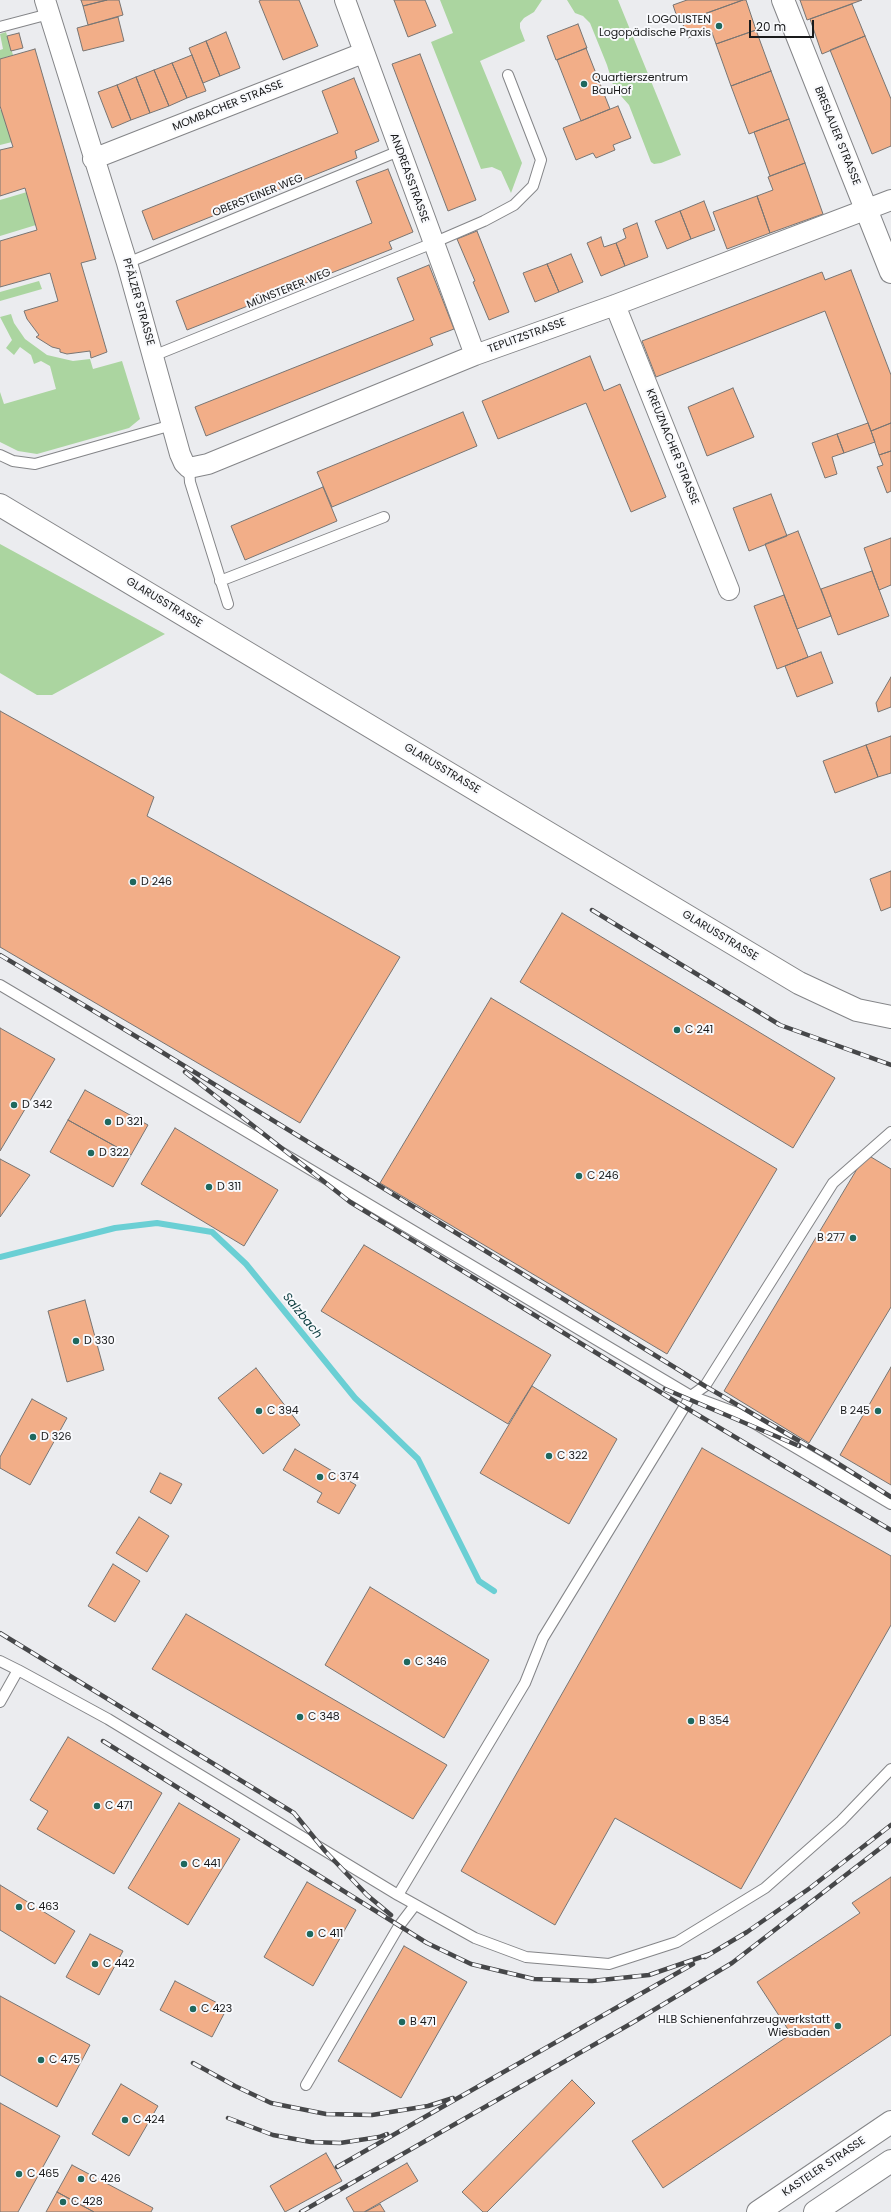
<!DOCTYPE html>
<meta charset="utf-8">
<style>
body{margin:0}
#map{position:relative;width:891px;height:2212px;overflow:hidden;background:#ebecef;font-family:Poppins,sans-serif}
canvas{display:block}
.scale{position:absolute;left:749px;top:20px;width:65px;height:18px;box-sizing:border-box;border:2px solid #191a1b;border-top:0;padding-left:5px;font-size:12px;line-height:14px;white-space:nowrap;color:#191a1b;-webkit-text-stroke:3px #f8f9fc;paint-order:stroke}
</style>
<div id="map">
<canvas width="891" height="2212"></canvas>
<div class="scale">20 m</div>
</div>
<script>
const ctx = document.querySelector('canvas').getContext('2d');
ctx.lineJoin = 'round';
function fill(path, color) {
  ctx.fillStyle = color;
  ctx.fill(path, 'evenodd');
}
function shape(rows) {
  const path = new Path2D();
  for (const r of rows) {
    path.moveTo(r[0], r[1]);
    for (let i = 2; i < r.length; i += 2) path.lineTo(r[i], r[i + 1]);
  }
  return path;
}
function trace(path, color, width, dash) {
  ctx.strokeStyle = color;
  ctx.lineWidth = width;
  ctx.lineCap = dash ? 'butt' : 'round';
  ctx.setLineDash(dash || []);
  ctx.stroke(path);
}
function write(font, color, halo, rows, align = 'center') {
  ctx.font = font + ' Poppins,sans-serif';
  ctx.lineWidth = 4;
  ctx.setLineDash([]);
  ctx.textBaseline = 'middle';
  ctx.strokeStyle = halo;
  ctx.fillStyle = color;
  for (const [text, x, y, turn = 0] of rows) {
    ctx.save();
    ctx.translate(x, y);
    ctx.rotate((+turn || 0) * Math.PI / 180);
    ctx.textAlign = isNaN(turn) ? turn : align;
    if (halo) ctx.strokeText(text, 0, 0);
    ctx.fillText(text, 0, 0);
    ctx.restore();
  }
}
fill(shape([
 [440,0,542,0,534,12,524,18,520,23,520,28,525,41,480,61,522,163,511,193,501,171,492,167,481,169,431,42,453,33],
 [567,0,618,0,681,155,661,163,654,164,651,162,629,105,614,88,607,65,590,23,583,16,575,13],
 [6,32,13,55,0,59,0,50,3,49,0,34],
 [2,109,12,142,0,145,0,110],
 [27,192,36,225,0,236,0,200],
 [39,281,42,289,0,301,0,292],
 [11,314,14,323,25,339,47,355,73,361,90,359,93,369,122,361,140,419,129,428,37,454,18,451,0,442,0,392,4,404,56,389,50,366,41,361,34,364,31,355,20,347,14,355,6,348,12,340,0,317],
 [0,544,165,634,52,695,37,695,0,673]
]), '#abd5a0');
trace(shape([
 [0,1257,115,1228,157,1223,212,1232,246,1264,355,1398,418,1459,479,1581,494,1591]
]), '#6acfd4', 6);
const building = shape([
 [81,0,107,0,83,6,81,0],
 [107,0,119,0,123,15,88,25,83,6,107,0],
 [261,0,299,0,318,46,283,60,259,1,261,0],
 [394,0,425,0,436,26,408,37,394,0],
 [687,0,743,0,679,23,673,5,687,0],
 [743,0,746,0,756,30,716,44,711,30,688,38,682,22,743,0],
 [800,0,862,0,807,20,800,0],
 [852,4,865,36,822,54,810,19,852,4],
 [118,17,124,41,83,51,77,28,118,17],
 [578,24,587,48,556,60,547,36,578,24],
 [756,30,771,71,731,86,716,44,756,30],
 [226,32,240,68,220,76,206,41,226,32],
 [19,33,23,48,11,51,7,36,19,33],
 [865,36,891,99,891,146,872,154,830,50,865,36],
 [206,41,220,76,203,83,189,48,206,41],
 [586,48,610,109,581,121,557,60,586,48],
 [35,49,96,259,81,263,107,352,91,358,90,351,67,354,60,352,60,349,52,347,36,337,39,335,27,319,24,311,58,301,50,273,0,287,0,241,37,230,25,188,0,196,0,150,13,147,0,106,0,59,35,49],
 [420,54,476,200,448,211,392,64,420,54],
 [192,55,206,91,187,98,172,63,192,55],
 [172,63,187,98,169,106,154,70,172,63],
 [154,70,169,106,150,113,136,77,154,70],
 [771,71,789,119,749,134,731,86,771,71],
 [136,77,150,113,131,120,117,85,136,77],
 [354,78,379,141,355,151,357,158,153,240,142,211,338,133,322,91,354,78],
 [117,85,131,120,112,128,98,92,117,85],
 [618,106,631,138,613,145,615,150,596,158,593,153,576,160,563,128,618,106],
 [789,119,805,163,770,176,754,132,789,119],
 [805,163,823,214,770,233,757,196,773,190,768,177,805,163],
 [388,169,413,232,389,242,392,249,187,330,176,301,372,223,356,181,388,169],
 [757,196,770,233,727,249,713,212,757,196],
 [704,201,715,230,691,239,680,211,704,201],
 [680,211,691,239,667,249,655,221,680,211],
 [637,223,648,257,625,266,616,243,626,238,623,229,637,223],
 [477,231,509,312,489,320,473,282,475,281,457,239,477,231],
 [601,237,604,247,616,243,625,266,601,276,587,243,601,237],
 [571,254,583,282,559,292,547,264,571,254],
 [547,264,559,292,535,302,523,273,547,264],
 [429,265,454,329,430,338,433,345,206,436,195,407,414,320,397,278,429,265],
 [851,270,891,375,891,423,871,431,825,311,656,377,642,341,822,272,825,280,851,270],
 [590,356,604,391,620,384,666,497,631,512,586,403,498,439,482,401,590,356],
 [733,388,754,437,707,456,688,407,733,388],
 [463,412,477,446,332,507,317,472,463,412],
 [868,423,875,442,844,453,837,434,868,423],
 [891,423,891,451,879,455,871,431,891,423],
 [837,434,844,453,832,457,837,474,825,478,812,443,837,434],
 [891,451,891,491,887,493,877,467,883,465,879,455,891,451],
 [323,487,337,521,245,560,231,526,323,487],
 [771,494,787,536,749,551,733,508,771,494],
 [798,531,831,616,797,629,765,544,798,531],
 [891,538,891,585,879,590,864,548,891,538],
 [872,571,889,616,838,635,821,589,872,571],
 [784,595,808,657,777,669,754,606,784,595],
 [821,652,833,683,797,697,785,666,821,652],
 [891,677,891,707,878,712,876,703,891,677],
 [0,711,154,797,147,816,400,957,300,1123,0,947,0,711],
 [891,736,891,773,878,777,866,745,891,736],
 [866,745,878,777,835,793,823,761,866,745],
 [891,871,891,907,881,911,870,879,891,871],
 [562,913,835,1078,793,1148,520,982,562,913],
 [491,998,777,1169,667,1354,380,1183,491,998],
 [0,1028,55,1059,0,1151,0,1028],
 [85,1090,148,1125,131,1155,68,1120,85,1090],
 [68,1120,131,1155,113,1187,50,1152,68,1120],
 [175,1128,278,1190,244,1246,141,1184,175,1128],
 [866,1154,891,1169,891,1307,809,1443,724,1391,866,1154],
 [0,1159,30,1175,0,1217,0,1159],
 [364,1245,551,1355,508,1424,321,1311,364,1245],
 [85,1300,104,1370,67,1382,48,1311,85,1300],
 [891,1367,891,1485,840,1455,891,1367],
 [256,1368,300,1425,263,1454,218,1398,256,1368],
 [532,1386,617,1439,569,1524,480,1473,532,1386],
 [32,1399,67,1418,30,1485,0,1468,0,1457,32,1399],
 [702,1448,891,1556,891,1625,741,1889,615,1818,555,1925,461,1871,702,1448],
 [295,1449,356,1485,339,1514,317,1502,322,1493,283,1470,295,1449],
 [160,1473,182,1484,171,1504,150,1492,160,1473],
 [139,1517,169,1536,147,1572,116,1553,139,1517],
 [113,1564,140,1581,115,1622,88,1606,113,1564],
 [370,1587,489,1660,444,1738,325,1665,370,1587],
 [186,1614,447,1765,413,1819,152,1669,186,1614],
 [68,1737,162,1793,114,1874,37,1829,48,1811,30,1800,68,1737],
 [179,1803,240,1839,188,1925,128,1888,179,1803],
 [891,1877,891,2035,663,2188,632,2141,791,2034,757,1982,860,1913,852,1903,891,1877],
 [307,1882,356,1910,313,1986,264,1957,307,1882],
 [0,1885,75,1931,55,1964,0,1930,0,1885],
 [90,1934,123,1951,99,1995,66,1977,90,1934],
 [404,1946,467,1982,401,2098,338,2061,404,1946],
 [175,1981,227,2008,212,2037,160,2010,175,1981],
 [0,1996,90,2045,57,2107,0,2075,0,1996],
 [572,2080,595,2103,487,2212,483,2212,462,2192,572,2080],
 [121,2084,158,2106,129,2156,92,2134,121,2084],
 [0,2103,60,2136,18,2212,0,2212,0,2103],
 [326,2153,342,2181,285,2212,270,2186,326,2153],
 [407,2163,418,2181,364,2212,354,2212,346,2198,407,2163],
 [72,2165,153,2208,151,2212,94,2212,57,2192,72,2165],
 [57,2192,94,2212,46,2212,57,2192],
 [380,2204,385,2212,365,2212,380,2204]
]);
fill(building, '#f2ae88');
trace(building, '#787573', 1);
const service = shape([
 [0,27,49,14],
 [127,263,399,151],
 [153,356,433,243,484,221,514,205,533,186,541,160,508,75],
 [0,455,13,461,35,464,172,425],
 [189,468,190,482,228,604],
 [220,581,384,517],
 [0,985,691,1396,543,1638,525,1683,398,1895,108,1719,18,1670,0,1702],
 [891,1132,833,1183,705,1386,691,1396,737,1413,891,1504],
 [0,1661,18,1670],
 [398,1895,475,1938,526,1957,609,1964,677,1942,765,1888,841,1821,891,1769],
 [306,2085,399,1926,415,1905]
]);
const minor = shape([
 [45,0,127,263,180,454,184,463,189,468,208,464,475,355,615,305,891,200],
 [345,0,475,355],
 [93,159,363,53],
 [615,305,729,590]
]);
const tertiary = shape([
 [783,0,891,272],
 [0,505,799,983,857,1010,891,1017]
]);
const secondary = shape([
 [758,2212,891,2122],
 [815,2212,891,2161]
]);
trace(service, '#848588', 12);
trace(minor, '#848588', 22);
trace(tertiary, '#848588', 24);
trace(secondary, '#848588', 24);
trace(service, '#fff', 10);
trace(minor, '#fff', 20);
trace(tertiary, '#fff', 22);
trace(secondary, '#fff', 22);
const rail = shape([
 [592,910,780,1025,891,1065],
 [0,955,152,1046,705,1386,834,1461,891,1497],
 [185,1072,350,1202,683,1406,891,1530],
 [665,1389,799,1446],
 [0,1633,294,1813,325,1851,367,1895,391,1915],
 [103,1741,427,1943,471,1964,534,1979,592,1981,649,1975,710,1954],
 [705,1957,747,1932,810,1888,891,1825],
 [193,2063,235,2086,271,2103,326,2114,372,2115,428,2106,453,2098],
 [228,2118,273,2135,311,2142,340,2143,379,2137,387,2134],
 [337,2167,693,1964],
 [301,2212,632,2023,732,1963,891,1840]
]);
trace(rail, '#464749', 4.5);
trace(rail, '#f8f9fc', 3, [9]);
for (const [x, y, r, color] of [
 [719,26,4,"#1f685e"],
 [584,84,4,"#1f685e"],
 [133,882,4,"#1f685e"],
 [677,1030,4,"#1f685e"],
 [14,1105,4,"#1f685e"],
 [108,1122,4,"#1f685e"],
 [91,1153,4,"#1f685e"],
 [579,1176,4,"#1f685e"],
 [209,1187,4,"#1f685e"],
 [853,1238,4,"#1f685e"],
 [76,1341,4,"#1f685e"],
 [259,1411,4,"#1f685e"],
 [878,1411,4,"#1f685e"],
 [33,1437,4,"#1f685e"],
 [549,1456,4,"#1f685e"],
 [320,1477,4,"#1f685e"],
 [407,1662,4,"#1f685e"],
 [300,1717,4,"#1f685e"],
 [691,1721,4,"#1f685e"],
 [97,1806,4,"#1f685e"],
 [184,1864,4,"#1f685e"],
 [19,1907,4,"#1f685e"],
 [310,1934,4,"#1f685e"],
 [95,1964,4,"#1f685e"],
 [193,2009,4,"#1f685e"],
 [402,2022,4,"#1f685e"],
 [838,2026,4,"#1f685e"],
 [41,2060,4,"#1f685e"],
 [125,2120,4,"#1f685e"],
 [19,2174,4,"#1f685e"],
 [81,2179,4,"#1f685e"],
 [63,2202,4,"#1f685e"]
]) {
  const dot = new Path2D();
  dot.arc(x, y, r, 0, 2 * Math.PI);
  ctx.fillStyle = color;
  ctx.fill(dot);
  trace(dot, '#f8f9fc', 1.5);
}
write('11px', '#191a1b', '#f8f9fc', [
 ["LOGOLISTEN",711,20,"right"],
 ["Logopädische Praxis",711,33,"right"],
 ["Quartierszentrum",592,78],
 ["BauHof",592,91],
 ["D 246",141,882],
 ["C 241",685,1030],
 ["D 342",22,1105],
 ["D 321",116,1122],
 ["D 322",99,1153],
 ["C 246",587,1176],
 ["D 311",217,1187],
 ["B 277",845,1238,"right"],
 ["D 330",84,1341],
 ["C 394",267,1411],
 ["B 245",870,1411,"right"],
 ["D 326",41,1437],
 ["C 322",557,1456],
 ["C 374",328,1477],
 ["C 346",415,1662],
 ["C 348",308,1717],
 ["B 354",699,1721],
 ["C 471",105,1806],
 ["C 441",192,1864],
 ["C 463",27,1907],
 ["C 411",318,1934],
 ["C 442",103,1964],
 ["C 423",201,2009],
 ["HLB Schienenfahrzeugwerkstatt",830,2020,"right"],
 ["Wiesbaden",830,2033,"right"],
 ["B 471",410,2022],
 ["C 475",49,2060],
 ["C 424",133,2120],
 ["C 465",27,2174],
 ["C 426",89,2179],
 ["C 428",71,2202]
], 'left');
write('11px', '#191a1b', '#f8f9fc', [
 ["MOMBACHER STRASSE",228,106,-22],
 ["BRESLAUER STRASSE",837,136,68],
 ["ANDREASSTRASSE",409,178,70],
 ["OBERSTEINER WEG",258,196,-22],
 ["MÜNSTERER WEG",289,289,-22],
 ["PFÄLZER STRASSE",138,302,74],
 ["TEPLITZSTRASSE",527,336,-20],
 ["KREUZNACHER STRASSE",672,447,68],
 ["GLARUSSTRASSE",164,603,31],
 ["GLARUSSTRASSE",442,769,31],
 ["GLARUSSTRASSE",720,936,31],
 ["KASTELER STRASSE",824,2167,-34]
]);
write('italic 12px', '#083a3c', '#f8f9fc', [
 ["Salzbach",302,1316,51]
]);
</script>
